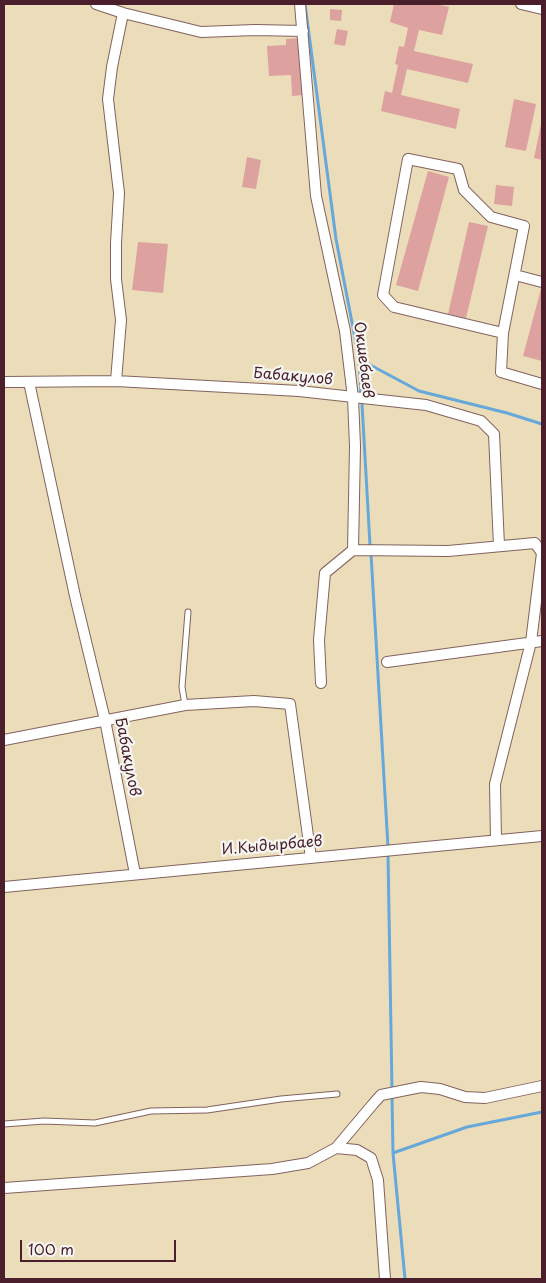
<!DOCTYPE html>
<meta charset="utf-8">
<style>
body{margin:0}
#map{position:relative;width:546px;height:1283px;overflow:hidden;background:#ecddba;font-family:"Playpen Sans",sans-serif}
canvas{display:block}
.frame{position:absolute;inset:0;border:5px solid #4a1f2b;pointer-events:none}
.scale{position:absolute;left:20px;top:1240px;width:156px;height:22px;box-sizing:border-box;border:2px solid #4a1f2b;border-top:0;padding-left:6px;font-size:15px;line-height:18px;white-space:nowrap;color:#4a1f2b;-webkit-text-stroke:4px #f6f6f2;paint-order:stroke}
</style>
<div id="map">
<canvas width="546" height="1283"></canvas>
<div class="frame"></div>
<div class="scale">100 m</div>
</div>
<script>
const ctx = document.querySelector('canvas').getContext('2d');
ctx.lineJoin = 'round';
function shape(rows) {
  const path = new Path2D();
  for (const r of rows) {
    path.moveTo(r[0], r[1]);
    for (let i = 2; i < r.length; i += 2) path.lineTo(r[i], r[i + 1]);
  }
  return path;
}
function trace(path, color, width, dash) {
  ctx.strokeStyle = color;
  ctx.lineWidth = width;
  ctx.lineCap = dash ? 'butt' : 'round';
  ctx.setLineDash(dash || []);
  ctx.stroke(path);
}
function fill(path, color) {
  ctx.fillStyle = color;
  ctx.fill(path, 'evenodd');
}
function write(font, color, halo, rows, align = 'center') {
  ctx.font = font + ' "Playpen Sans",sans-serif';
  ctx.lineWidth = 4.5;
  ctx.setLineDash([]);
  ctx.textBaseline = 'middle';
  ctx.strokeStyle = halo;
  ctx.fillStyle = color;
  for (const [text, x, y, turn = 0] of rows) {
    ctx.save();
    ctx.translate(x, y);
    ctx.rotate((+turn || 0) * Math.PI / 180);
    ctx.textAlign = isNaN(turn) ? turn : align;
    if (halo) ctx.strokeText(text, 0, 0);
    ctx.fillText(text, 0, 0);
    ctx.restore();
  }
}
trace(shape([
 [305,4,336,239,359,359,361,395],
 [359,359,419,391,507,413,542,424],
 [362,404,370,545],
 [371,554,388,847],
 [388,854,392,1090],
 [392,1096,393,1153,405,1279],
 [393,1153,467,1127,542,1112]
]), '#66a8da', 3);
fill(shape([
 [394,4,435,4,449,7,442,35,419,30,414,51,473,64,468,83,407,69,401,95,460,109,456,129,381,111,385,91,392,93,398,65,395,64,399,46,404,47,408,28,390,22],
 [330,9,342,10,341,21,330,20],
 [337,29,348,31,345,46,334,44],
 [300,38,303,95,292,96,291,75,269,76,267,46,286,45,286,39],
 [514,99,536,104,526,151,505,147],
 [541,124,542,124,542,160,534,158],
 [247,157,261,160,256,189,242,187],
 [428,171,449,177,418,291,396,285],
 [496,185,514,187,512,206,494,204],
 [469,222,488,226,466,318,448,314],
 [138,242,168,244,163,293,132,290],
 [541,289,542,289,542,361,523,356]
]), '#dda19f');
const service = shape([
 [185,705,182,687,188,612],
 [4,1124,44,1121,95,1123,151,1111,207,1110,281,1099,337,1094]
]);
const minor = shape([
 [96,4,123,13,201,32,255,30,303,31],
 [300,4,316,196,345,331,353,398,355,446,353,550,325,573,319,640,321,683],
 [521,4,542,9],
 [515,275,542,282],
 [503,333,394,307,383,295,408,159,458,169,464,190,491,217,524,226,503,333,501,372,542,384],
 [116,381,121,320,116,279,116,243,119,193,108,99,112,67,123,13],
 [4,382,116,381,299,391,426,405,481,421,494,434,499,546],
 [29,382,75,596,105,720,135,874],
 [353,550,448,551,535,543,542,553,531,642,495,784,496,840],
 [387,662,542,641],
 [4,740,185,705,254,701,290,704,311,858],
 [4,887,542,836],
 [336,1148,357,1150,371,1158,378,1180,385,1279],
 [4,1188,272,1169,308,1163,336,1148,373,1104,381,1095,421,1087,440,1089,465,1097,485,1098,542,1086]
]);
trace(service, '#83625d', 7);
trace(minor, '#83625d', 12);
trace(service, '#fff', 5);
trace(minor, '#fff', 10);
write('15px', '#4a1f2b', '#f6f6f2', [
 ["Окшебаев",363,360,83],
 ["Бабакулов",293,377,5],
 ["Бабакулов",127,757,79],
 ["И.Кыдырбаев",272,846,-5]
]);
</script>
